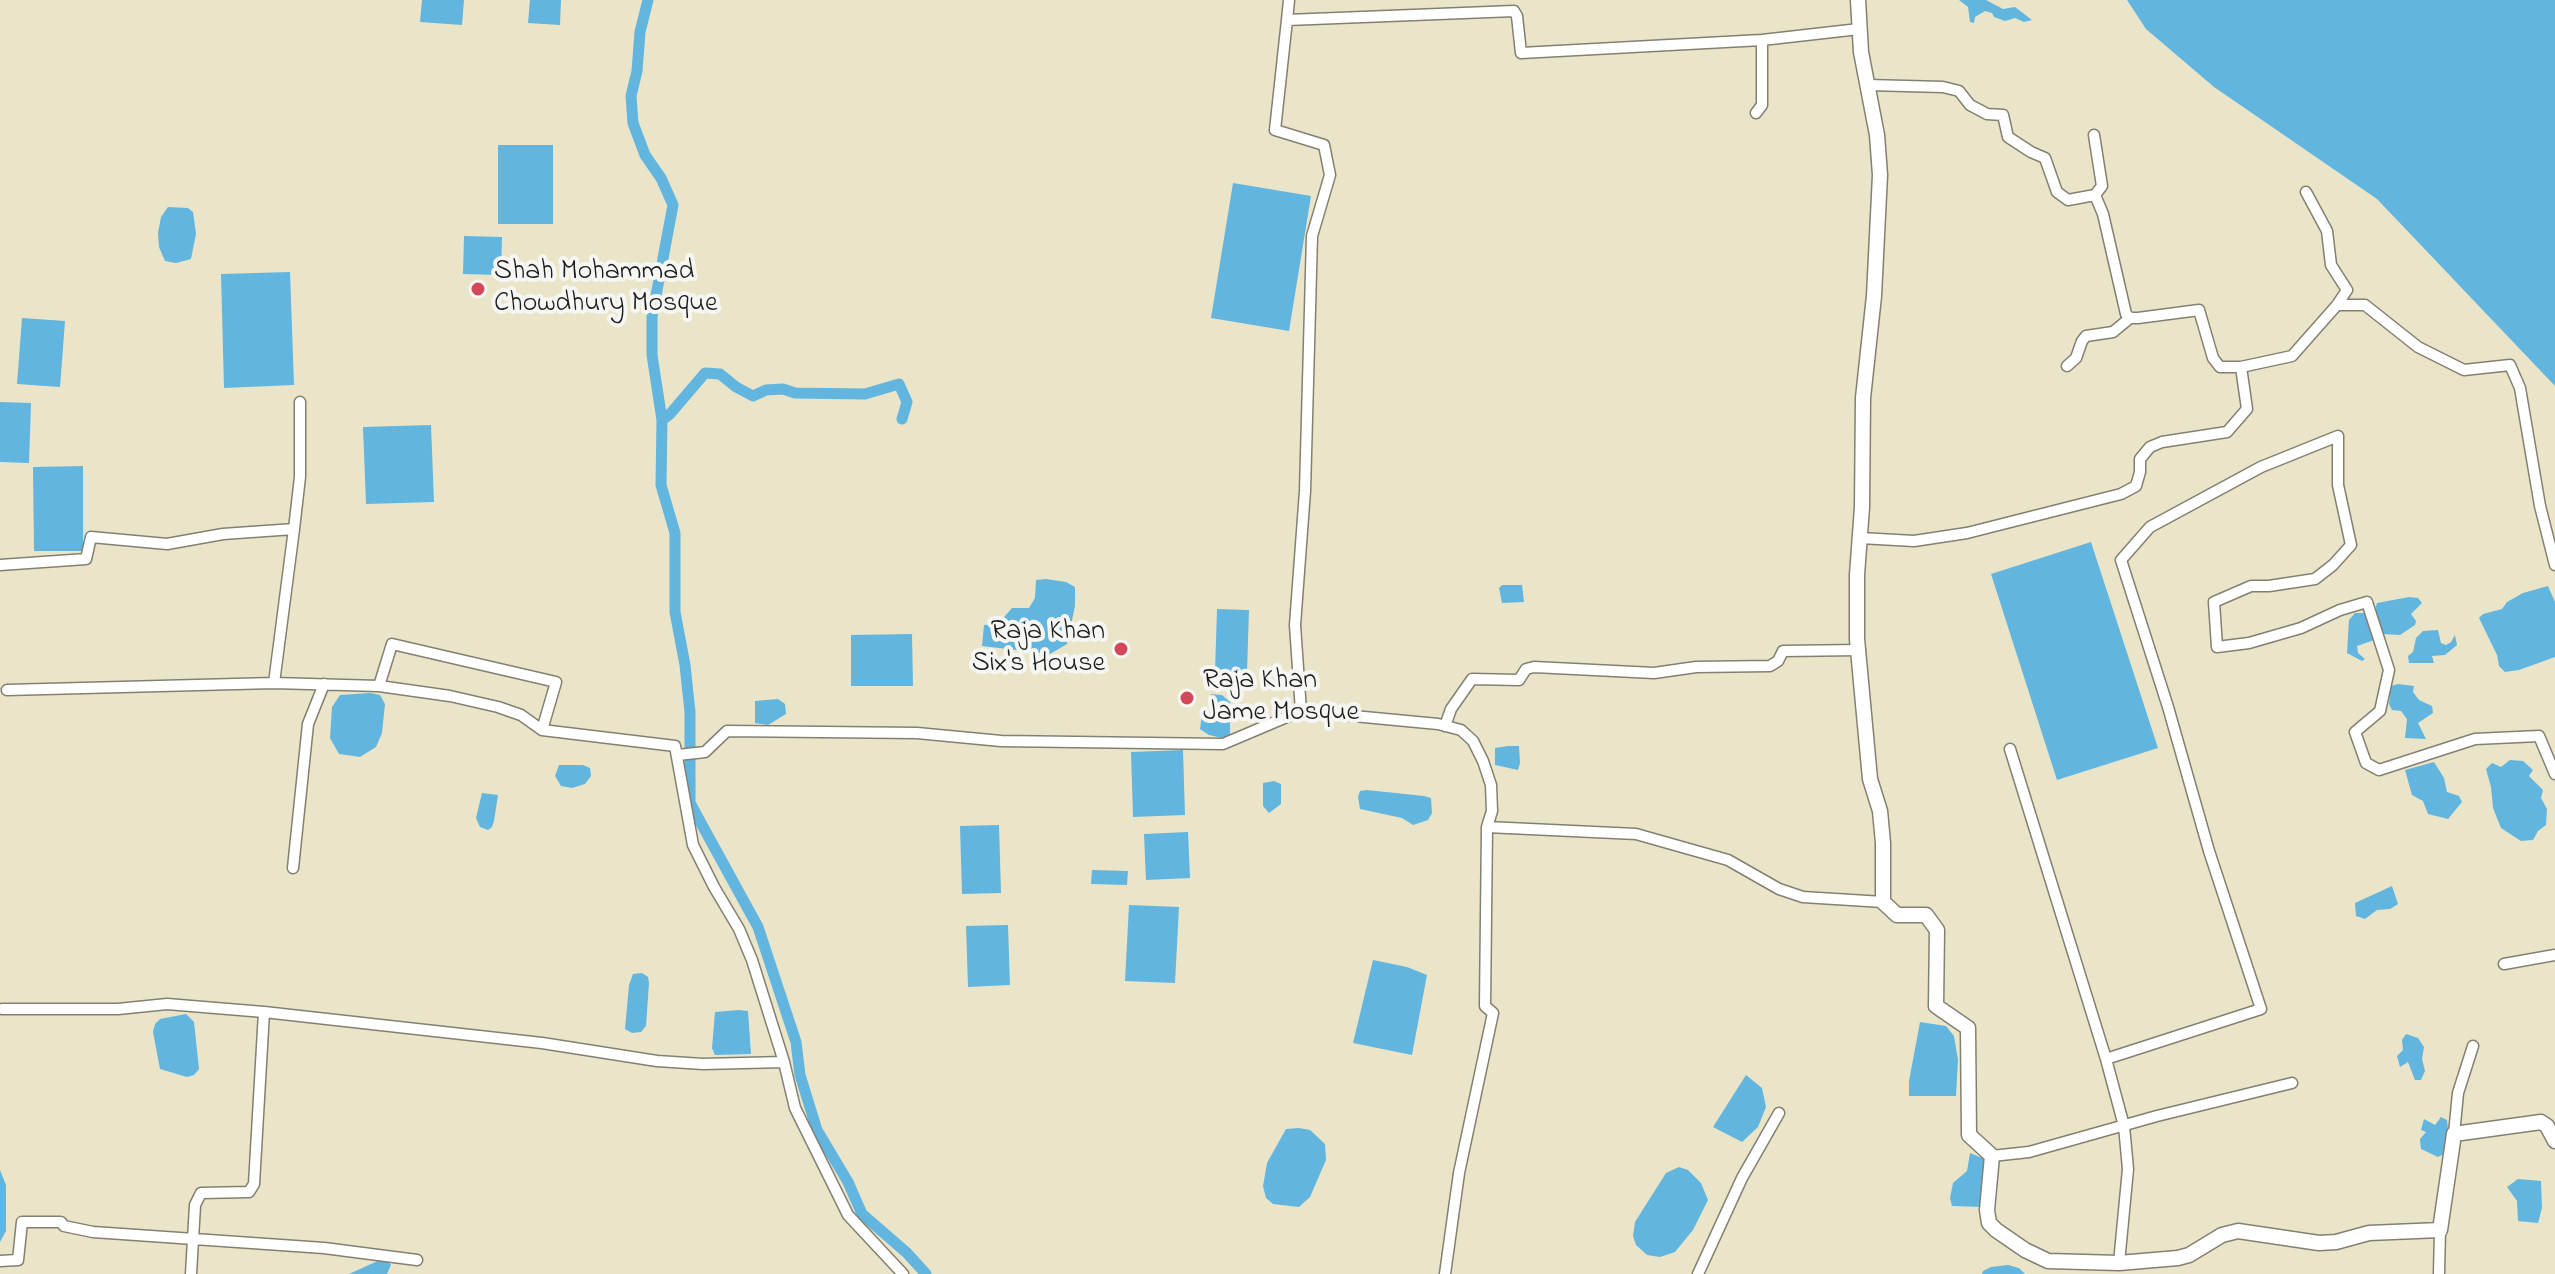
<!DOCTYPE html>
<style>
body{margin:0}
canvas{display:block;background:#eae5c9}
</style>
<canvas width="2555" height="1274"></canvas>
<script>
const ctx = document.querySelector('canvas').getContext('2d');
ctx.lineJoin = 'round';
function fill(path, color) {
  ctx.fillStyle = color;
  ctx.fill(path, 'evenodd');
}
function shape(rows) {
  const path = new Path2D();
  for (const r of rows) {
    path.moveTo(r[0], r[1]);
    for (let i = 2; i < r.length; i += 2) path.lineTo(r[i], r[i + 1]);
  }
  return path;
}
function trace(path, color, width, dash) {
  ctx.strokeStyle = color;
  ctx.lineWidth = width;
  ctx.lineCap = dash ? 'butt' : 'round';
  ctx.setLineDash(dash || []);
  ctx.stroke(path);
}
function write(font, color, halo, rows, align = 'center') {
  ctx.font = font + ' "Indie Flower",sans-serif';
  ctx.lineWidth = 8;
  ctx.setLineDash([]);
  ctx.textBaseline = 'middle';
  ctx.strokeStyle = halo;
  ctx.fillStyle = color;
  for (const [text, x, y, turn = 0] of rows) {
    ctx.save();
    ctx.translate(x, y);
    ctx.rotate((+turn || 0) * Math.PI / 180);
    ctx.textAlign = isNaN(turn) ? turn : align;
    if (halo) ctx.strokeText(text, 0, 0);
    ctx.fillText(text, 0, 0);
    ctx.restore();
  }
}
fill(shape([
 [422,0,464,0,462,25,420,22],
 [530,0,561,0,560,25,528,23],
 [1959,0,1986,0,2003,9,2015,7,2032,20,2024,22,2015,18,2005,21,1994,17,1992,13,1985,11,1975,17,1974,23,1970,22,1968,7],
 [2127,0,2555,0,2555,386,2377,199,2214,87,2146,29],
 [498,145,553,145,553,224,498,224],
 [1233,183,1311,196,1289,331,1211,318],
 [168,207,188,208,193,212,196,234,191,259,176,263,165,261,159,247,158,233,161,217],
 [464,236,502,237,501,275,463,274],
 [290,272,294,385,224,388,221,274],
 [22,318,65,321,60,387,17,384],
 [0,402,31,403,29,463,0,462],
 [431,425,434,502,366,504,363,427],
 [83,466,83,551,34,551,33,467],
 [2091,542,2158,748,2057,780,1991,574],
 [1046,579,1066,582,1075,587,1075,606,1067,644,1050,654,982,646,984,625,998,624,1012,608,1029,608,1035,598,1036,580],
 [1502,585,1522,585,1524,602,1502,603,1499,588],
 [2548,586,2555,602,2555,657,2519,670,2505,672,2499,666,2497,655,2479,618,2483,614,2502,609,2507,602,2523,593],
 [2409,597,2418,598,2422,603,2411,614,2416,621,2415,625,2400,635,2383,634,2375,610,2377,603],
 [1217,609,1249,610,1247,673,1215,672],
 [2355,613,2365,613,2377,639,2357,646,2358,653,2365,659,2362,661,2347,653,2349,620],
 [2438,630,2441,643,2446,645,2451,642,2455,635,2457,645,2445,655,2432,656,2434,663,2409,663,2408,656,2413,652,2416,638,2423,631],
 [912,634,913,686,851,686,851,635],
 [2398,684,2414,686,2413,692,2419,700,2432,706,2433,713,2418,723,2426,739,2405,738,2407,719,2401,711,2392,710,2389,704,2391,686],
 [370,693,380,695,385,704,382,733,376,747,360,757,339,754,330,738,332,707,340,695],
 [1211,694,1222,695,1230,702,1230,735,1222,738,1209,735,1200,729,1202,715,1209,714],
 [778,699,785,704,786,714,768,725,755,723,755,701],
 [1508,746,1519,746,1520,763,1518,770,1495,765,1495,748],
 [1183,750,1185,815,1133,817,1131,752],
 [2510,760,2523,761,2533,770,2529,776,2543,790,2541,798,2547,809,2546,825,2538,831,2533,840,2521,841,2501,828,2493,808,2491,787,2486,769,2492,763,2501,767],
 [2434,762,2444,778,2447,792,2459,796,2462,802,2448,819,2428,814,2423,801,2412,795,2405,770],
 [559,765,583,765,590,768,591,776,585,784,572,788,561,786,555,776],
 [1274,781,1281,784,1281,804,1269,813,1263,806,1263,783],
 [1367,790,1424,796,1431,798,1432,813,1428,820,1413,825,1402,818,1360,809,1358,797,1360,791],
 [482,793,498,795,494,821,492,827,488,830,480,827,476,818],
 [999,825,1001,893,962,894,960,826],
 [1188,832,1190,878,1146,880,1144,834],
 [1092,870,1128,871,1127,885,1091,884],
 [2392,886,2398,904,2390,909,2377,910,2365,919,2356,916,2355,903],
 [1129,905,1179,907,1175,983,1125,981],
 [1008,925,1010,985,968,987,966,926],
 [1373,960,1407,967,1427,975,1412,1055,1353,1043],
 [642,973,648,977,649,983,646,1026,641,1032,632,1033,625,1029,629,985,633,974],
 [739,1010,748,1011,751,1054,715,1055,712,1048,715,1012],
 [186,1014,194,1022,199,1069,194,1075,187,1077,160,1069,153,1032,155,1024,160,1019],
 [1920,1022,1946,1026,1954,1036,1958,1060,1956,1096,1909,1096,1909,1081],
 [2406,1034,2418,1038,2424,1047,2422,1059,2425,1071,2421,1080,2415,1080,2408,1062,2400,1067,2397,1056,2403,1050,2402,1040],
 [1746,1075,1762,1088,1766,1107,1758,1127,1742,1142,1713,1127],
 [2441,1117,2447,1120,2448,1129,2444,1154,2438,1157,2421,1149,2420,1139,2426,1132,2421,1130,2424,1119,2435,1125],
 [1299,1128,1310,1130,1325,1144,1326,1160,1310,1197,1299,1207,1273,1204,1266,1198,1263,1186,1267,1163,1286,1129],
 [1970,1153,1987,1160,1983,1207,1952,1206,1950,1198,1953,1183,1967,1171],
 [1679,1167,1688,1170,1701,1183,1708,1200,1693,1230,1675,1252,1660,1257,1647,1255,1636,1245,1633,1236,1635,1222,1666,1173],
 [0,1170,6,1185,6,1231,0,1242],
 [2518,1179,2541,1181,2542,1208,2538,1223,2518,1221,2517,1201,2507,1187],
 [382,1259,387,1260,391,1265,387,1274,349,1274],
 [2008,1265,2019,1268,2025,1274,1982,1274,1983,1271,1991,1267]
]), '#62b5de');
trace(shape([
 [648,0,640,32,637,71,631,96,633,123,645,155,661,178,673,205,652,317,652,355,662,420,661,485,675,533,675,612,685,665,690,712,690,803,758,927,796,1042,800,1075,817,1130,848,1182,862,1214,907,1253,926,1274],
 [662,420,670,414,705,373,720,374,736,387,753,396,766,390,783,389,795,393,865,394,899,384,907,402,902,419]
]), '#62b5de', 11);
const street = shape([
 [1289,0,1287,20,1514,11,1517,16,1521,53,1762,40,1859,29],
 [1287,20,1275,130,1324,145,1330,175,1312,236,1305,491,1295,625,1301,711,1438,724,1461,730,1473,741,1483,761,1491,785,1492,811,1487,827,1485,1006,1493,1013,1459,1173,1445,1274],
 [1868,85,1943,87,1959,91,1970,105,1987,114,2003,115,2008,137,2031,152,2045,158,2057,192,2068,200,2095,195,2102,186,2094,135],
 [1756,113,1762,105,1762,40],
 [2306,192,2327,231,2331,265,2347,290,2337,305],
 [2095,195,2103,214,2126,314,2130,318,2138,318,2199,310,2213,358,2220,367,2241,367,2292,356,2337,305,2365,305,2418,347,2464,370,2510,365,2520,388,2540,506,2555,565],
 [2067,366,2076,358,2082,341,2086,336,2113,332,2130,318],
 [294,529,274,683,379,686,392,644,556,682,542,730,675,746,693,845,714,887,739,929,752,960,784,1062,795,1108,848,1215,903,1274],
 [1860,538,1914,541,1967,533,2121,494,2136,486,2140,472,2140,459,2150,447,2162,442,2227,432,2247,409,2241,367],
 [0,565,86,559,91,537,167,544,223,534,294,529,300,477,300,402],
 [379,686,450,696,498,707,521,715,542,730],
 [7,690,274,683],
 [1445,726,1451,709,1472,679,1519,680,1526,669,1534,667,1654,673,1696,667,1770,666,1778,661,1783,651,1860,650],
 [2010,749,2106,1059],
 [678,755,705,752,727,731,917,733,1001,741,1223,744,1301,711],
 [1487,827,1636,834,1728,860,1779,889,1803,897,1883,902],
 [293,868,308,724,324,684],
 [2504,964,2555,955],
 [2,1009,118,1009,167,1004,264,1012],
 [2454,1134,2458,1093,2473,1046],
 [1992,1156,2029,1152,2157,1116,2292,1083],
 [0,1261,18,1260,22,1222,61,1222,64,1226,93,1232,324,1248,417,1260],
 [2119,1263,2128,1169,2124,1126,2106,1059,2261,1009,2209,851,2168,707,2121,560,2150,527,2261,467,2338,436,2338,485,2351,545,2333,565,2315,579,2269,586,2251,586,2214,602,2217,647,2249,643,2301,628,2340,610,2367,602,2389,670,2380,711,2355,732,2366,763,2379,770,2475,739,2539,736,2555,774],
 [191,1274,195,1205,201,1193,249,1192,254,1184,264,1012,542,1043,657,1061,703,1064,784,1062],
 [1698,1274,1742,1178,1779,1113],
 [2439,1274,2440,1230]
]);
const secondary = shape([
 [1858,0,1861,52,1877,135,1880,175,1874,296,1863,398,1862,507,1857,575,1857,639,1870,779,1880,811,1883,843,1883,902,1897,915,1926,915,1937,930,1936,1006,1968,1028,1969,1135,1992,1156,1987,1210,1989,1223,1996,1230,2025,1250,2048,1261,2119,1263,2178,1258,2189,1255,2222,1235,2238,1231,2319,1243,2336,1242,2369,1233,2440,1230,2454,1134,2541,1122,2547,1126,2555,1141]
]);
trace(street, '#838072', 13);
trace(secondary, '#838072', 17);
trace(street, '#fff', 10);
trace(secondary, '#fff', 14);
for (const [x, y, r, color] of [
 [478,289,8,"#d1495b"],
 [1121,649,8,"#d1495b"],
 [1187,698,8,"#d1495b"]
]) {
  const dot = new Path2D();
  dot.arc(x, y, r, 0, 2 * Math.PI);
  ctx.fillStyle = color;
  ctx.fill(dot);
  trace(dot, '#f6f6f2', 3);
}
write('28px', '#1c1c1c', '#f6f6f2', [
 ["Shah Mohammad",494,273],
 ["Chowdhury Mosque",494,305],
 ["Raja Khan",1105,633,"right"],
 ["Six's House",1105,665,"right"],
 ["Raja Khan",1203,682],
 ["Jame Mosque",1203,714]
], 'left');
</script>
